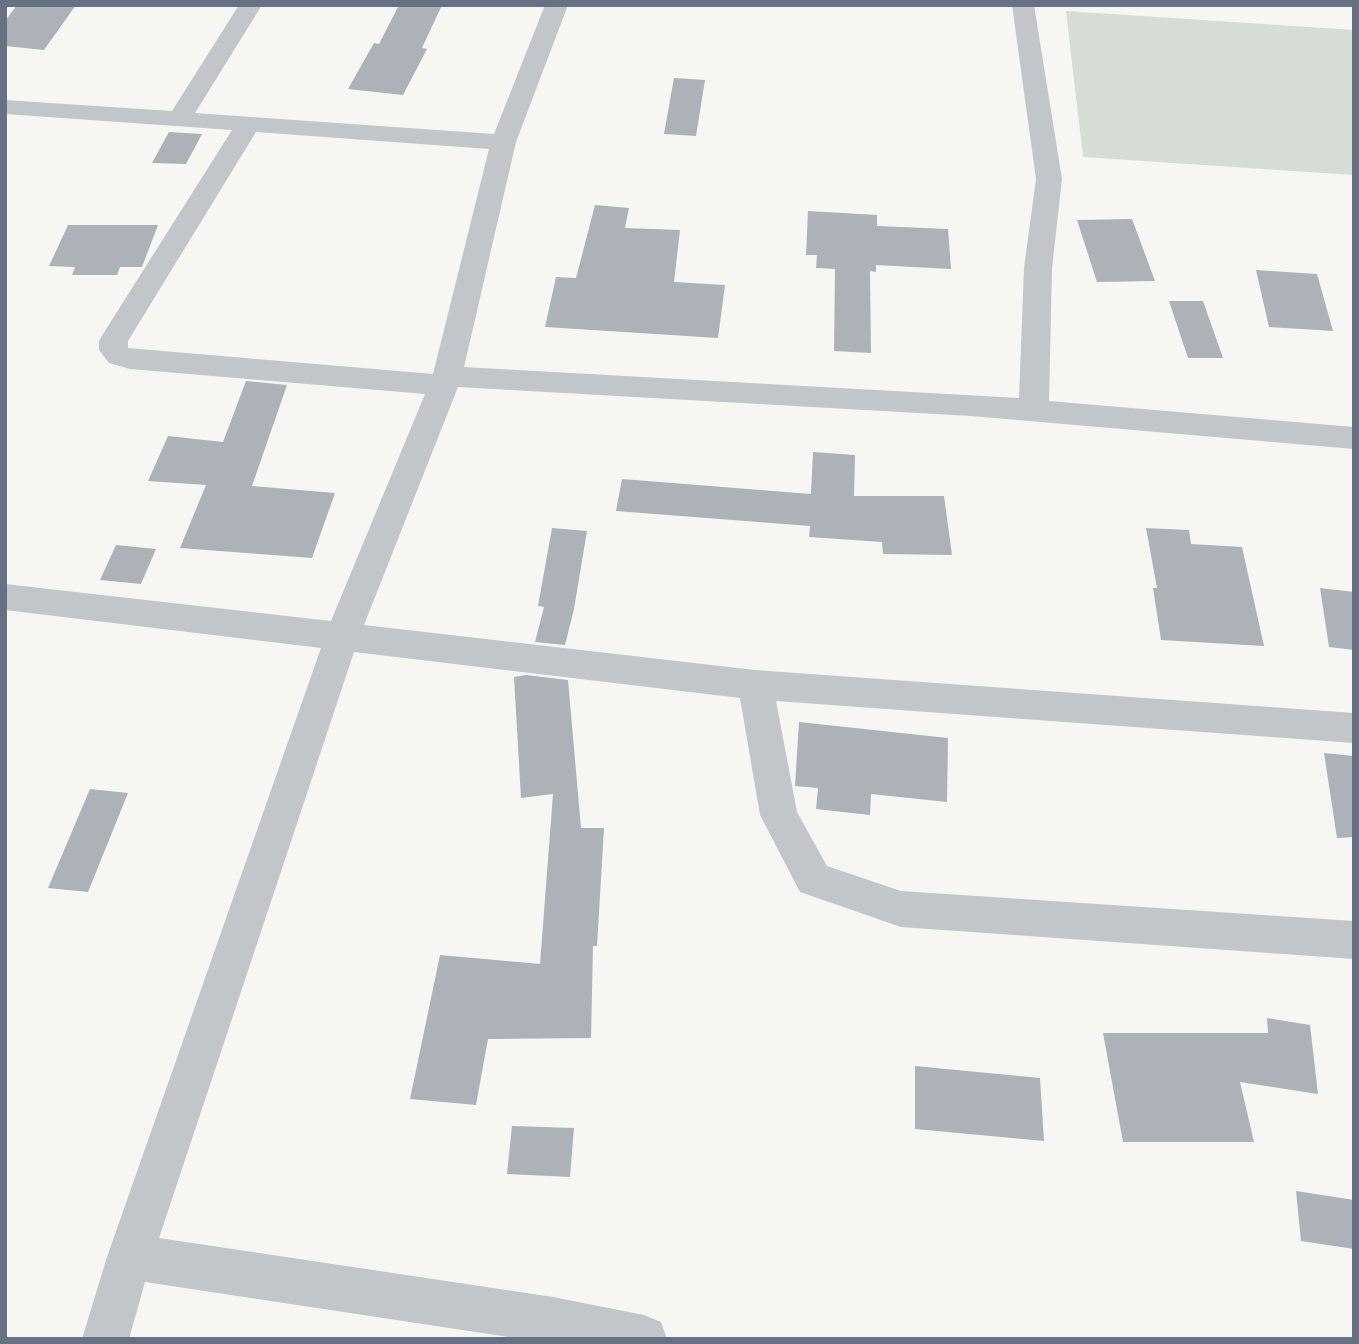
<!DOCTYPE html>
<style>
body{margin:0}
#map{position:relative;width:1359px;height:1344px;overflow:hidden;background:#f6f7f3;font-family:Montserrat,sans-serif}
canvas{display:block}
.frame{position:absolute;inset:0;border:7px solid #667184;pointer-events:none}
</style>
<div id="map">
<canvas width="1359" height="1344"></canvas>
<div class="frame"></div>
</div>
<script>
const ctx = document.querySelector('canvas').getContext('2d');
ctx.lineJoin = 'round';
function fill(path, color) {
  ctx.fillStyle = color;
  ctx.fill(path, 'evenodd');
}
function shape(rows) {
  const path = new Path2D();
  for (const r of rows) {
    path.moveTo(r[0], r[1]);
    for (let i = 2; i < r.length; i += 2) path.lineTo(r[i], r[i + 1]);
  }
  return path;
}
fill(shape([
 [1066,11,1354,30,1354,175,1083,157]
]), '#d6ddd5');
fill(shape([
 [17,5,76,5,44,50,5,46,5,21],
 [399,5,442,5,422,48,427,49,403,95,348,89,374,43,379,44],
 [674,78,705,80,696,136,664,134],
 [169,132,202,134,186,164,152,163],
 [595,205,629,208,625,228,680,230,674,282,725,285,718,338,545,327,556,277,576,278],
 [808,211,877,215,877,226,948,229,951,269,876,265,876,272,870,271,871,353,834,351,835,269,816,268,817,255,806,255],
 [1132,219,1155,281,1097,282,1077,220],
 [68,225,158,225,142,267,120,267,117,275,72,275,75,267,49,266],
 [1256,270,1317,274,1333,331,1269,327],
 [1169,301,1203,301,1223,358,1188,358],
 [246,381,287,385,252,486,335,493,312,558,180,548,206,485,148,481,168,436,223,442],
 [813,452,855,455,854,496,944,496,952,555,883,554,882,542,809,537,810,526,616,511,622,479,811,494],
 [552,528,587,531,574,609,565,645,535,642,544,607,538,606],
 [1146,528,1189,530,1191,544,1242,547,1264,646,1161,640,1153,588,1157,588],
 [116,545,156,549,141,584,100,580],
 [1320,588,1354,592,1354,650,1329,647],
 [526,675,568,680,581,828,604,828,597,946,593,946,591,1038,488,1039,476,1105,410,1099,440,955,540,964,553,794,521,798,514,677],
 [799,722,948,738,947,802,871,794,870,815,816,809,818,788,795,786],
 [1324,753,1354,756,1354,837,1337,838],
 [90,789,128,793,88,892,48,888],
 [1267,1018,1310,1025,1318,1094,1240,1082,1254,1142,1123,1142,1103,1033,1268,1033],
 [915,1066,1040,1078,1044,1141,915,1129],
 [512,1126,574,1128,570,1177,507,1174],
 [1296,1191,1354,1200,1354,1249,1301,1241]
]), '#adb2b9');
fill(shape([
 [239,5,262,5,195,113,494,134,545,5,568,5,516,142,464,367,1019,398,1024,268,1036,179,1012,5,1034,5,1062,179,1052,268,1049,401,1354,427,1354,449,971,416,458,387,364,625,755,670,1354,713,1354,743,776,701,797,812,827,866,901,891,1354,921,1354,959,901,927,800,892,760,815,740,698,354,652,159,1238,553,1297,644,1315,661,1322,667,1339,522,1339,145,1282,129,1339,82,1339,107,1257,321,648,5,610,5,584,331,621,425,394,130,369,109,363,99,350,99,341,103,334,232,130,5,114,5,100,172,111,239,5],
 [256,132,489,149,433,374,128,348,128,341,256,132]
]), '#c2c5c9');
</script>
